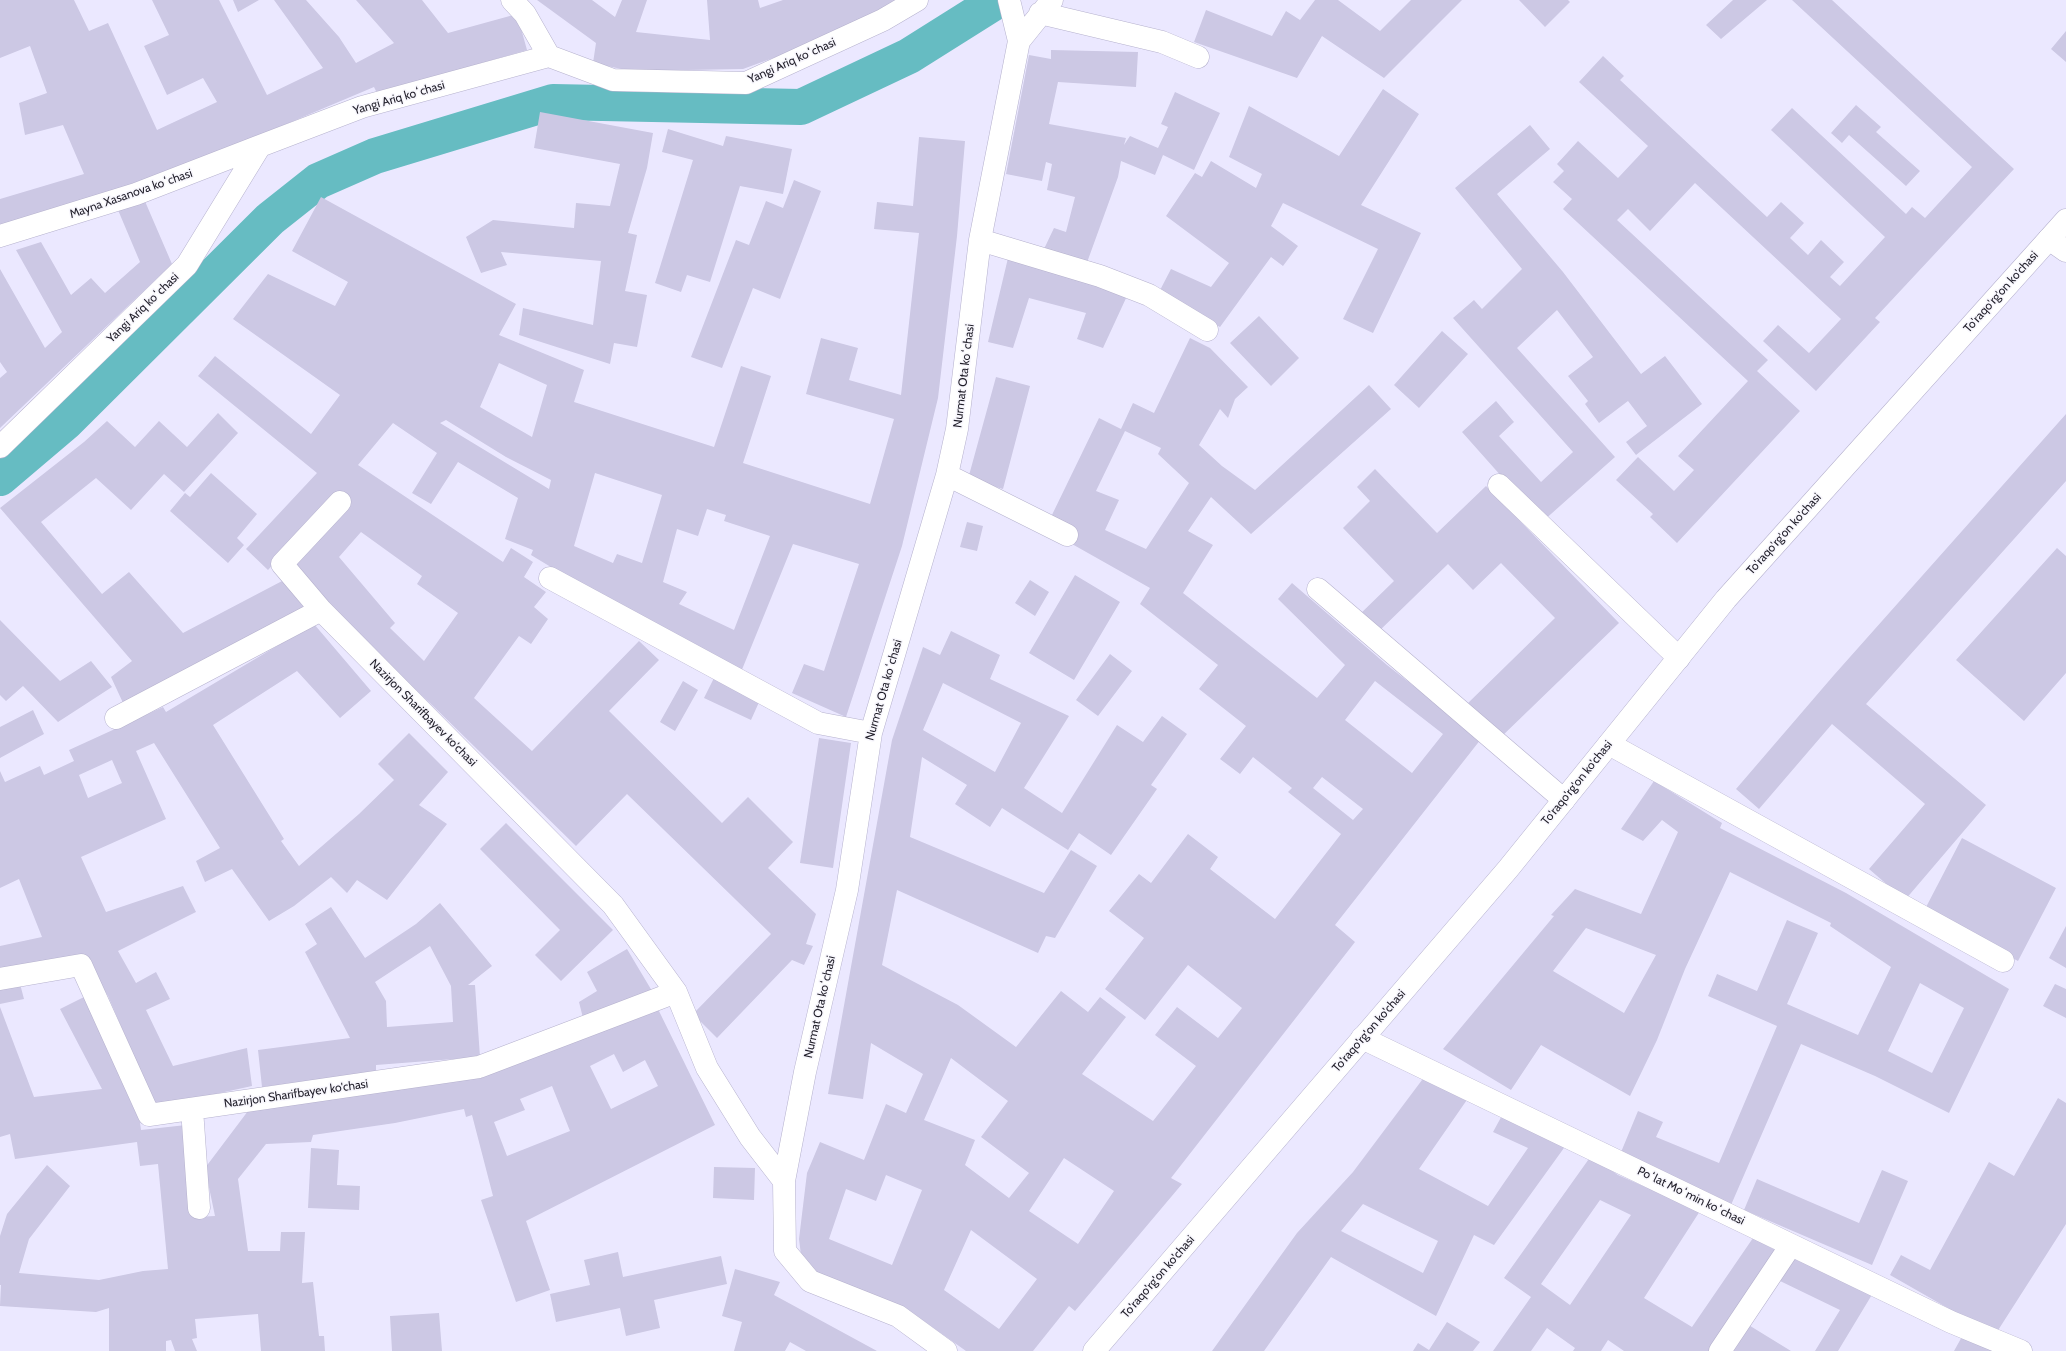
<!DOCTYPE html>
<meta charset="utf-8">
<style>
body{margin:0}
canvas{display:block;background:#ebe8ff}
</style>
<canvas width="2066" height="1351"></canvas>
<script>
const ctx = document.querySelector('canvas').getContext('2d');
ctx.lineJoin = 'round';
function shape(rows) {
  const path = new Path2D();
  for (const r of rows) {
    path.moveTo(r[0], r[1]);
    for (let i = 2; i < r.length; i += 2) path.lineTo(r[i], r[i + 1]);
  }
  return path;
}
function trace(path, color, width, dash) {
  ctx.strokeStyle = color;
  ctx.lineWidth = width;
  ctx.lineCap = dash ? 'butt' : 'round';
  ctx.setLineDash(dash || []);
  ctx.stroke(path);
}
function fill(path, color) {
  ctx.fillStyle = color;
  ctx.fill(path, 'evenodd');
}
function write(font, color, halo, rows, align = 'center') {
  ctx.font = font + ' Cabin,sans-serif';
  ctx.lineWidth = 3;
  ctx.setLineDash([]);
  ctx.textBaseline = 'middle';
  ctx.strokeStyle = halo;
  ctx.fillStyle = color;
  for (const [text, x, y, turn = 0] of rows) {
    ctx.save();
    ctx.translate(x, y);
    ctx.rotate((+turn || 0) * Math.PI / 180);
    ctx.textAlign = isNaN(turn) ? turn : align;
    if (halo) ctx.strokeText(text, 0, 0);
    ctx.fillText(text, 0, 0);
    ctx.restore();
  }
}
trace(shape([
 [0,478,66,422,270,219,318,181,375,156,553,102,801,107,909,56,998,0]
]), '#66bcc2', 36);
fill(shape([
 [0,0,74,0,89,31,108,23,157,130,217,102,203,78,167,95,144,46,169,35,152,0,219,0,267,95,323,68,274,0,306,0,339,37,356,63,394,43,356,0,422,0,448,33,517,14,527,50,377,93,374,87,175,171,0,233,0,199,84,174,63,125,25,135,19,103,47,93,30,46,0,58],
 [233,0,259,0,238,12],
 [537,0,592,0,615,17,622,0,647,0,636,32,710,40,707,0,758,0,760,8,783,0,901,0,836,35,743,69,631,71,593,63,596,43],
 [1315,0,1338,0,1380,31,1411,0,1462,0,1384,78,1322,36,1297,78,1194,42,1206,10,1272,36,1286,11,1300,20],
 [1519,0,1568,0,1570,2,1545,27],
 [1733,0,1767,0,1721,39,1706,25],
 [1792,0,1832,0,2014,169,1875,318,1880,322,1816,391,1763,341,1778,325,1809,353,1841,319,1695,183,1650,231,1628,209,1617,220,1768,360,1757,371,1800,411,1677,543,1650,517,1653,514,1616,480,1638,457,1674,491,1694,470,1678,456,1748,381,1563,209,1572,199,1553,182,1564,171,1557,164,1578,141,1618,178,1648,146,1579,82,1603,56,1624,76,1620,80,1767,217,1781,202,1804,223,1790,238,1808,255,1821,240,1844,262,1830,277,1840,286,1885,237,1771,130,1792,108,1906,214,1912,207,1925,218,1972,167],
 [2066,31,2066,62,2051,49],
 [1051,50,1138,52,1136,87,1058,82,1049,124,1126,138,1124,145,1130,136,1158,148,1168,127,1161,124,1175,92,1220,113,1194,170,1163,155,1155,175,1121,161,1118,177,1085,268,1044,249,1054,228,1066,232,1075,197,1047,190,1052,164,1046,162,1042,181,1006,174,1029,55,1051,59],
 [1383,89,1419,114,1361,205,1421,233,1373,333,1343,319,1378,249,1283,203,1271,226,1298,246,1283,266,1271,257,1220,327,1157,296,1171,269,1211,287,1229,263,1166,216,1195,173,1202,177,1211,161,1256,188,1262,174,1229,157,1249,106,1339,156],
 [1856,105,1881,127,1876,132,1920,171,1906,186,1849,135,1842,143,1831,133],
 [540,112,653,133,647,168,628,233,637,235,625,291,647,295,637,347,614,343,610,364,519,335,523,308,593,325,601,261,501,252,507,265,481,273,466,237,493,220,574,228,576,203,610,206,620,164,534,148],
 [1530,125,1550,149,1497,194,1563,272,1641,374,1665,356,1702,404,1636,455,1626,442,1647,426,1628,401,1599,423,1585,404,1588,401,1568,376,1593,357,1557,310,1517,348,1615,457,1542,522,1462,432,1496,401,1514,422,1499,436,1541,482,1573,452,1453,318,1474,300,1482,309,1522,269,1455,188],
 [668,129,723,146,726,136,792,149,783,194,740,186,710,282,687,275,681,292,655,283,693,160,662,152],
 [919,137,965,141,957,236,938,398,902,546,846,717,792,693,804,664,824,671,859,564,793,544,741,672,660,633,531,555,533,550,505,539,518,498,458,462,431,504,412,493,437,453,393,423,358,465,503,562,511,548,533,562,524,577,546,592,534,607,548,619,531,644,519,636,474,698,532,751,639,641,659,660,609,711,722,823,748,797,793,842,768,868,816,914,806,944,813,946,804,965,792,960,717,1038,693,1014,771,934,627,794,576,846,432,705,368,646,291,563,351,502,339,494,268,570,246,549,317,473,198,376,215,356,311,434,340,395,233,319,268,274,335,306,348,282,292,251,321,197,516,304,499,335,584,370,574,402,714,447,741,366,771,376,743,463,870,504,894,419,806,394,821,338,858,348,849,380,901,395,919,233,874,229,877,202,913,206],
 [499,363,547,385,532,437,480,407],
 [446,420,506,457,551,480,549,489,440,423],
 [595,473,662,495,642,563,617,554,613,563,574,546],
 [707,509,726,515,724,521,770,536,734,630,679,604,687,592,663,582,677,529,698,536],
 [361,532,422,576,417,584,458,613,424,661,390,628,395,623,339,557],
 [794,180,821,191,780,299,753,288,722,368,691,357,736,240,749,245,766,201,783,208],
 [144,199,172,264,0,428,0,378,7,372,0,362,0,269,45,348,62,332,16,250,41,242,71,295,91,278,105,293,140,262,118,210],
 [1008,258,1127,296,1103,348,1077,339,1086,313,1029,298,1013,348,988,342],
 [1259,316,1299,358,1271,386,1230,343],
 [1442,331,1468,354,1419,408,1394,385],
 [1190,338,1210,348,1248,387,1235,399,1228,418,1220,409,1199,445,1222,466,1255,490,1369,385,1391,409,1251,534,1211,497,1188,531,1213,545,1183,593,1317,698,1345,665,1278,599,1292,583,1387,665,1481,739,1335,925,1355,942,1171,1178,1182,1184,1075,1311,1069,1306,1033,1351,966,1351,907,1309,815,1272,801,1255,799,1239,807,1173,820,1142,864,1160,886,1104,906,1113,923,1074,871,1043,863,1099,828,1094,892,740,923,647,940,655,951,631,1000,655,990,679,1069,716,1024,788,1062,813,1117,725,1143,742,1162,716,1187,734,1151,785,1157,789,1111,855,1079,833,1068,850,1002,808,990,827,955,804,967,785,922,757,910,837,1044,893,1071,850,1097,866,1055,938,1046,936,1038,953,897,890,882,965,958,1005,1016,1047,1061,991,1088,1012,1100,997,1126,1017,1082,1074,1153,1121,1196,1066,1155,1035,1177,1007,1218,1038,1242,1008,1188,965,1145,1020,1105,989,1144,938,1109,911,1139,874,1151,883,1188,834,1218,857,1210,869,1275,919,1341,834,1288,792,1292,788,1253,757,1240,774,1220,759,1246,726,1199,689,1218,665,1140,604,1150,588,1072,544,1050,519,1099,418,1121,429,1133,403,1154,413],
 [1125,431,1161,448,1158,454,1189,483,1146,549,1105,530,1119,500,1096,491],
 [1375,681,1443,734,1412,773,1345,720],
 [943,683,1021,723,995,772,923,730],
 [1322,777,1363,809,1353,820,1313,788],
 [951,1058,1008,1101,981,1137,1029,1173,1009,1198,965,1165,975,1140,924,1120],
 [1064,1158,1114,1191,1078,1244,1029,1211],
 [886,1175,922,1190,892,1265,829,1239,846,1189,876,1201],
 [971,1230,1037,1279,999,1329,944,1290],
 [996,377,1030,386,1003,489,968,479],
 [218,413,238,433,184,492,164,474,131,510,96,478,41,522,102,594,129,572,183,633,284,580,306,611,124,705,111,677,132,661,0,508,84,442,107,421,135,447,159,421,187,447],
 [2066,414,2066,481,1866,704,1986,805,1905,900,1869,869,1925,804,1832,724,1759,809,1736,789,1834,675],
 [1375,469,1437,533,1486,486,1619,623,1499,739,1466,705,1555,618,1501,563,1473,590,1448,564,1375,635,1357,617,1394,581,1343,528,1370,501,1357,487],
 [211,473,257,514,237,538,244,545,228,563,170,511,185,493,190,497],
 [967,522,983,526,977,551,960,547],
 [2057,548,2066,556,2066,673,2024,721,1956,660],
 [1075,575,1120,602,1074,680,1029,653],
 [1030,580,1049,592,1035,616,1015,603],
 [0,620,60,681,91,661,112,687,58,722,23,686,6,701,0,695],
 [314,624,371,691,340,718,297,671,213,725,284,839,281,841,299,866,359,814,394,780,378,764,409,733,448,772,419,805,447,824,387,900,357,880,347,893,331,877,294,906,269,921,232,869,205,882,196,861,220,848,154,743,136,751,166,819,81,857,106,912,183,886,196,912,118,951,136,983,156,972,170,999,146,1010,173,1066,247,1048,252,1086,156,1107,108,996,85,958,0,973,0,946,42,937,19,879,0,888,0,771,5,782,40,766,44,775,74,761,69,750,163,707,166,712],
 [112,760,122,783,88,798,79,775],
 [1110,654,1132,671,1098,716,1076,700],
 [714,678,760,700,751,720,704,698],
 [683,681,698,690,675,731,660,722],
 [33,710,44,734,0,758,0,727],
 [819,738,851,743,833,868,800,863],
 [1654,781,1722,823,1720,828,1846,893,2009,989,1949,1113,1875,1076,1801,1044,1731,1205,1619,1157,1638,1111,1663,1122,1656,1137,1719,1163,1777,1026,1708,996,1717,974,1757,991,1787,920,1818,933,1787,1004,1858,1035,1891,967,1830,926,1831,923,1730,872,1685,969,1657,1040,1630,1096,1541,1045,1511,1090,1443,1049,1554,916,1551,915,1575,889,1641,914,1678,832,1662,820,1643,841,1621,829],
 [1586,928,1656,955,1624,1013,1553,971],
 [1920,983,1964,1008,1932,1073,1888,1051],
 [506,823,613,930,561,981,535,955,560,930,480,849],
 [1962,838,2056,888,2018,961,1924,911],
 [440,903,492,966,468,985,475,985,480,1057,376,1065,376,1072,262,1087,258,1050,350,1038,305,952,317,944,305,924,331,907,365,958,416,924],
 [430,946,451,986,453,1022,387,1027,386,1001,375,982],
 [2066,926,2066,968,2049,958],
 [627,949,652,991,583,1018,579,1002,597,991,587,972],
 [19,980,24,999,0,1004,0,984],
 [2055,984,2066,989,2066,1018,2043,1006],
 [84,997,137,1101,141,1130,186,1125,195,1217,215,1216,205,1168,248,1111,391,1090,656,1005,715,1125,526,1221,550,1290,516,1302,481,1200,493,1196,472,1115,466,1117,464,1109,395,1123,313,1135,311,1142,266,1144,238,1179,248,1251,280,1251,281,1232,305,1232,302,1283,313,1282,319,1336,324,1336,325,1351,261,1351,258,1314,195,1319,197,1338,192,1339,197,1351,175,1351,171,1340,166,1341,166,1351,109,1351,109,1308,96,1312,0,1306,1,1285,0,1285,0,1236,7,1214,47,1165,70,1186,29,1239,19,1273,99,1280,143,1271,168,1269,158,1164,140,1166,137,1142,15,1159,10,1134,0,1137,0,1007,34,1097,102,1089,60,1009],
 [614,1054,623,1072,645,1060,658,1086,611,1109,590,1066],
 [552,1086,570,1131,507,1156,494,1122,525,1110,520,1099],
 [1425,1076,1471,1094,1419,1169,1488,1206,1528,1148,1493,1132,1505,1110,1569,1141,1494,1245,1474,1235,1436,1316,1331,1257,1264,1351,1212,1351,1297,1233,1353,1172],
 [1363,1204,1438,1241,1423,1273,1341,1231],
 [2058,1098,2066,1103,2066,1224,1995,1335,1890,1275,1901,1255,1930,1270,1989,1162,2014,1176],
 [311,1148,339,1150,337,1185,360,1186,359,1210,308,1208],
 [1591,1156,1618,1175,1700,1211,1644,1298,1692,1327,1753,1238,1779,1252,1713,1351,1624,1351,1608,1340,1601,1351,1573,1351,1575,1348,1547,1328,1531,1351,1493,1351,1531,1297,1504,1278],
 [1600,1200,1631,1215,1570,1305,1541,1284],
 [714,1167,755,1168,754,1200,713,1198],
 [1882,1170,1908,1181,1872,1265,1744,1210,1757,1179,1859,1223],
 [618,1252,623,1277,721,1256,727,1284,654,1300,660,1328,626,1336,620,1308,556,1322,550,1294,590,1285,584,1260],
 [1793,1254,1873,1293,1838,1351,1815,1351,1840,1310,1778,1280],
 [735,1269,780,1282,774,1295,877,1351,806,1351,790,1342,785,1351,734,1351,742,1322,722,1316],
 [439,1313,442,1351,392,1351,390,1316],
 [1447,1322,1480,1342,1473,1351,1413,1351,1418,1343,1429,1350],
 [1747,1324,1791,1351,1730,1351],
 [1964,1333,2002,1351,1954,1351]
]), '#ccc8e4');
const minor = shape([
 [512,0,525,14,549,56],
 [1009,0,1019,41],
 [1040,13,1162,42,1198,57],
 [0,236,136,194,260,146],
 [2049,239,2066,251],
 [980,240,1100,276,1149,295,1207,330],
 [0,447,187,265,260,146,362,107,549,56,613,80,746,83,883,20,917,0],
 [947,475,1067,535],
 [1499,485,1679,658],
 [550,578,818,723,871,733],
 [1318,589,1564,800],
 [321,610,282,564,340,502],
 [116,718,321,610,613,905,676,992,707,1068,750,1137,784,1181],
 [1609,744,2003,961],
 [0,979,81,965,149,1115,479,1067,676,992],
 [1362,1038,1951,1322,2021,1351],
 [192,1109,199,1208],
 [946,1351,898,1316,810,1281,785,1251,784,1181,805,1072,847,890,871,733,947,475,957,429,980,240,1019,41,1052,0],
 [1720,1351,1791,1245]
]);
const major = shape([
 [1094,1351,1508,869,1726,599,2066,220]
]);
trace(minor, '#b6b2ce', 23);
trace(major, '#b6b2ce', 23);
trace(minor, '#fff', 22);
trace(major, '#fff', 22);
write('12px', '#1f1d28', '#f8f7fd', [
 ["Yangi Ariq koʻchasi",792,61,-24],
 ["Yangi Ariq koʻchasi",399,98,-16],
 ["Mayna Xasanova koʻchasi",131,194,-19],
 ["To'raqo'rg'on ko'chasi",2001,292,-48],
 ["Yangi Ariq koʻchasi",143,308,-44],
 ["Nurmat Ota koʻchasi",964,376,-83],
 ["To'raqo'rg'on ko'chasi",1784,534,-48],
 ["Nurmat Ota koʻchasi",884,690,-74],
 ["Nazirjon Sharifbayev ko'chasi",423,713,45],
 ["To'raqo'rg'on ko'chasi",1577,783,-51],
 ["Nurmat Ota koʻchasi",820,1007,-77],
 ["To'raqo'rg'on ko'chasi",1369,1031,-49],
 ["Nazirjon Sharifbayev ko'chasi",296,1094,-8],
 ["Poʻlat Moʻmin koʻchasi",1691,1196,26],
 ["To'raqo'rg'on ko'chasi",1158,1277,-49]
]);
</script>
